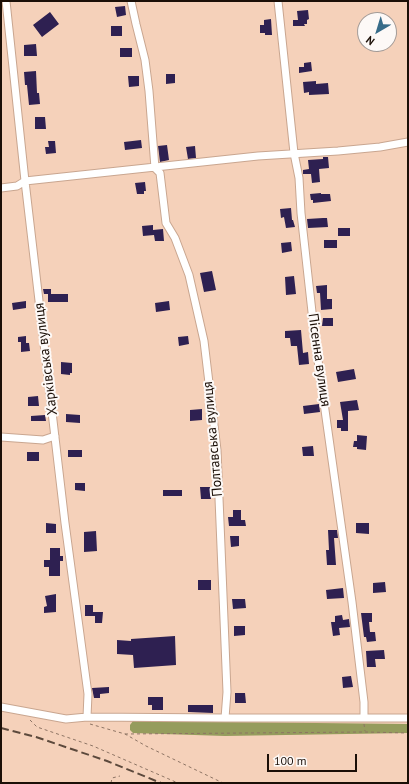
<!DOCTYPE html>
<meta charset="utf-8">
<style>
body{margin:0}
#map{position:relative;width:409px;height:784px;overflow:hidden;background:#f5d1ba;font-family:"PT Sans",sans-serif}
canvas{display:block}
.frame{position:absolute;inset:0;border:2px solid #1b0f07;pointer-events:none}
.north{position:absolute;left:357px;top:12px;width:40px;height:40px;box-sizing:border-box;background:#fdf9f7;border:1px solid #a39b97;border-radius:50%;rotate:218deg;font-size:11px;font-weight:700;line-height:16px;text-align:center;color:#1b0f07}
.north::after{content:'';display:block;margin:auto;width:14px;height:18px;background:#386c89;clip-path:polygon(50% 0,100% 100%,50% 72%,0 100%)}
.scale{position:absolute;left:267px;top:754px;width:90px;height:18px;box-sizing:border-box;border:2px solid #1b0f07;border-top:0;padding-left:5px;font-size:12px;line-height:14px;white-space:nowrap;color:#1b0f07;-webkit-text-stroke:3px #fdf9f7;paint-order:stroke}
</style>
<div id="map">
<canvas width="409" height="784"></canvas>
<div class="frame"></div>
<div class="north">N</div>
<div class="scale">100 m</div>
</div>
<script>
const ctx = document.querySelector('canvas').getContext('2d');
ctx.lineJoin = 'round';
function fill(path, color) {
  ctx.fillStyle = color;
  ctx.fill(path, 'evenodd');
}
function shape(rows) {
  const path = new Path2D();
  for (const r of rows) {
    path.moveTo(r[0], r[1]);
    for (let i = 2; i < r.length; i += 2) path.lineTo(r[i], r[i + 1]);
  }
  return path;
}
function trace(path, color, width, dash) {
  ctx.strokeStyle = color;
  ctx.lineWidth = width;
  ctx.lineCap = dash ? 'butt' : 'round';
  ctx.setLineDash(dash || []);
  ctx.stroke(path);
}
function write(font, color, halo, rows, align = 'center') {
  ctx.font = font + ' "PT Sans",sans-serif';
  ctx.lineWidth = 4;
  ctx.setLineDash([]);
  ctx.textBaseline = 'middle';
  ctx.strokeStyle = halo;
  ctx.fillStyle = color;
  for (const [text, x, y, turn = 0] of rows) {
    ctx.save();
    ctx.translate(x, y);
    ctx.rotate((+turn || 0) * Math.PI / 180);
    ctx.textAlign = isNaN(turn) ? turn : align;
    if (halo) ctx.strokeText(text, 0, 0);
    ctx.fillText(text, 0, 0);
    ctx.restore();
  }
}
fill(shape([
 [133,721,408,724,408,733,225,736,133,733,130,730,130,725]
]), '#959c5d');
fill(shape([
 [125,6,126,15,117,17,115,7],
 [308,10,309,19,307,20,307,24,304,24,305,26,293,26,293,20,298,20,297,11],
 [50,12,59,24,42,37,33,25],
 [271,19,272,35,265,35,265,33,260,33,260,25,264,25,264,20],
 [111,26,122,26,122,36,111,36],
 [36,44,37,56,24,56,24,45],
 [120,48,132,48,132,57,120,57],
 [311,62,312,71,299,73,299,67,304,67,304,63],
 [36,71,37,93,39,93,40,104,29,105,27,85,25,85,24,72],
 [166,74,175,74,175,83,166,84],
 [128,76,139,76,139,86,129,87],
 [316,81,316,84,328,83,329,94,309,95,309,92,304,93,303,82],
 [35,117,45,117,46,129,35,129],
 [141,140,142,148,125,150,124,142],
 [48,141,55,141,56,153,46,154,45,147,49,147],
 [167,145,169,160,160,162,158,146],
 [195,146,196,158,188,159,186,147],
 [323,157,328,157,329,168,319,169,320,182,312,183,311,174,303,174,303,170,309,169,308,160,323,159],
 [145,182,146,191,144,191,144,194,137,194,135,183],
 [321,193,321,194,330,194,331,201,313,203,313,200,311,200,310,194],
 [291,208,292,220,293,220,295,227,286,228,284,217,281,218,280,209],
 [323,218,327,218,328,227,308,228,307,219],
 [153,225,153,230,163,229,164,241,155,241,154,235,143,236,142,226],
 [338,228,350,228,350,236,338,236],
 [324,240,337,240,337,248,324,248],
 [291,242,292,251,282,253,281,243],
 [212,271,216,290,204,292,200,273],
 [294,276,296,294,286,295,285,277],
 [327,285,327,299,332,299,332,309,321,310,320,293,317,293,316,286],
 [43,289,51,289,51,294,68,294,68,302,48,302,48,294,44,294],
 [26,301,26,308,13,310,12,303],
 [169,301,170,310,156,312,155,303],
 [323,318,333,318,333,326,322,326],
 [301,330,303,353,308,352,309,364,299,365,297,346,291,346,290,338,285,338,285,331],
 [26,336,26,343,29,343,30,351,21,352,21,342,18,342,18,337],
 [188,336,189,344,179,346,178,337],
 [61,362,72,363,72,373,70,373,70,375,61,374],
 [354,369,356,379,338,382,336,372],
 [38,396,39,406,28,406,28,397],
 [357,400,359,410,348,411,348,431,341,431,341,428,337,428,337,420,343,420,340,402],
 [319,404,320,412,304,414,303,406],
 [202,409,202,420,190,421,190,410],
 [66,414,80,415,80,423,66,422],
 [45,415,46,421,31,421,31,416],
 [357,435,367,436,366,450,357,449,357,447,353,447,354,441,357,441],
 [313,446,314,456,303,456,302,447],
 [68,450,82,450,82,457,68,457],
 [27,452,39,452,39,461,27,461],
 [75,483,85,483,85,491,75,490],
 [200,487,210,487,211,499,201,499],
 [163,490,182,490,182,496,163,496],
 [233,510,241,510,241,520,245,520,246,526,229,526,228,517,233,517],
 [46,523,56,524,56,533,46,533],
 [356,523,369,523,369,534,356,533],
 [328,530,337,530,338,538,334,538,336,565,327,565,326,550,329,550],
 [96,531,97,551,84,552,84,532],
 [230,536,239,536,239,546,231,547],
 [50,548,60,548,60,556,63,556,63,561,60,561,60,576,49,576,49,567,44,567,44,560,50,560],
 [198,580,211,580,211,590,198,590],
 [385,582,386,592,373,593,373,583],
 [343,588,344,598,327,599,326,590],
 [56,594,56,612,44,613,44,607,47,606,45,596],
 [232,599,245,599,246,608,233,609],
 [85,605,93,605,93,612,103,612,102,623,95,623,95,616,85,616],
 [361,613,372,613,372,622,369,622,370,632,375,632,376,641,367,642,366,637,364,637],
 [342,615,343,620,349,619,350,627,339,628,340,635,333,636,331,622,335,622,335,616],
 [234,626,245,626,245,635,234,636],
 [175,636,176,665,134,668,133,655,117,654,117,640,131,641,131,639],
 [384,650,385,659,375,659,376,667,367,667,366,651],
 [351,676,353,687,343,688,342,677],
 [109,687,109,693,100,694,100,698,94,698,92,688],
 [235,693,245,693,246,703,235,703],
 [148,697,163,697,163,710,152,710,152,705,148,705],
 [188,705,213,705,213,713,188,712]
]), '#2e2051');
const minor = shape([
 [6,1,25,181,65,523,88,694,87,717],
 [131,1,136,24,145,60,149,91,155,168,160,173,166,223,175,238,189,275,204,341,217,450,227,692,225,718],
 [278,1,294,153,299,178,301,213,315,339,352,602,364,702,364,718],
 [1,188,17,186,25,181,258,156,338,151,380,147,408,142],
 [1,437,43,440,55,436],
 [1,707,66,719,87,717,225,718,408,718]
]);
trace(minor, '#c9a690', 9);
trace(shape([
 [30,720,37,727,93,746,178,783],
 [90,724,125,734,146,746,223,783],
 [364,724,365,731],
 [125,734,365,732,408,733],
 [111,783,112,778,120,776]
]), '#8d7464', 1, [3, 3]);
trace(minor, '#fff', 7);
trace(shape([
 [1,728,36,737,107,761,161,783]
]), '#5c493c', 2, [8, 4]);
write('14px', '#1b0f07', '#fdf9f7', [
 ["Харківська вулиця",46,359,-97],
 ["Пісенна вулиця",319,360,82],
 ["Полтавська вулиця",213,439,-95]
]);
</script>
